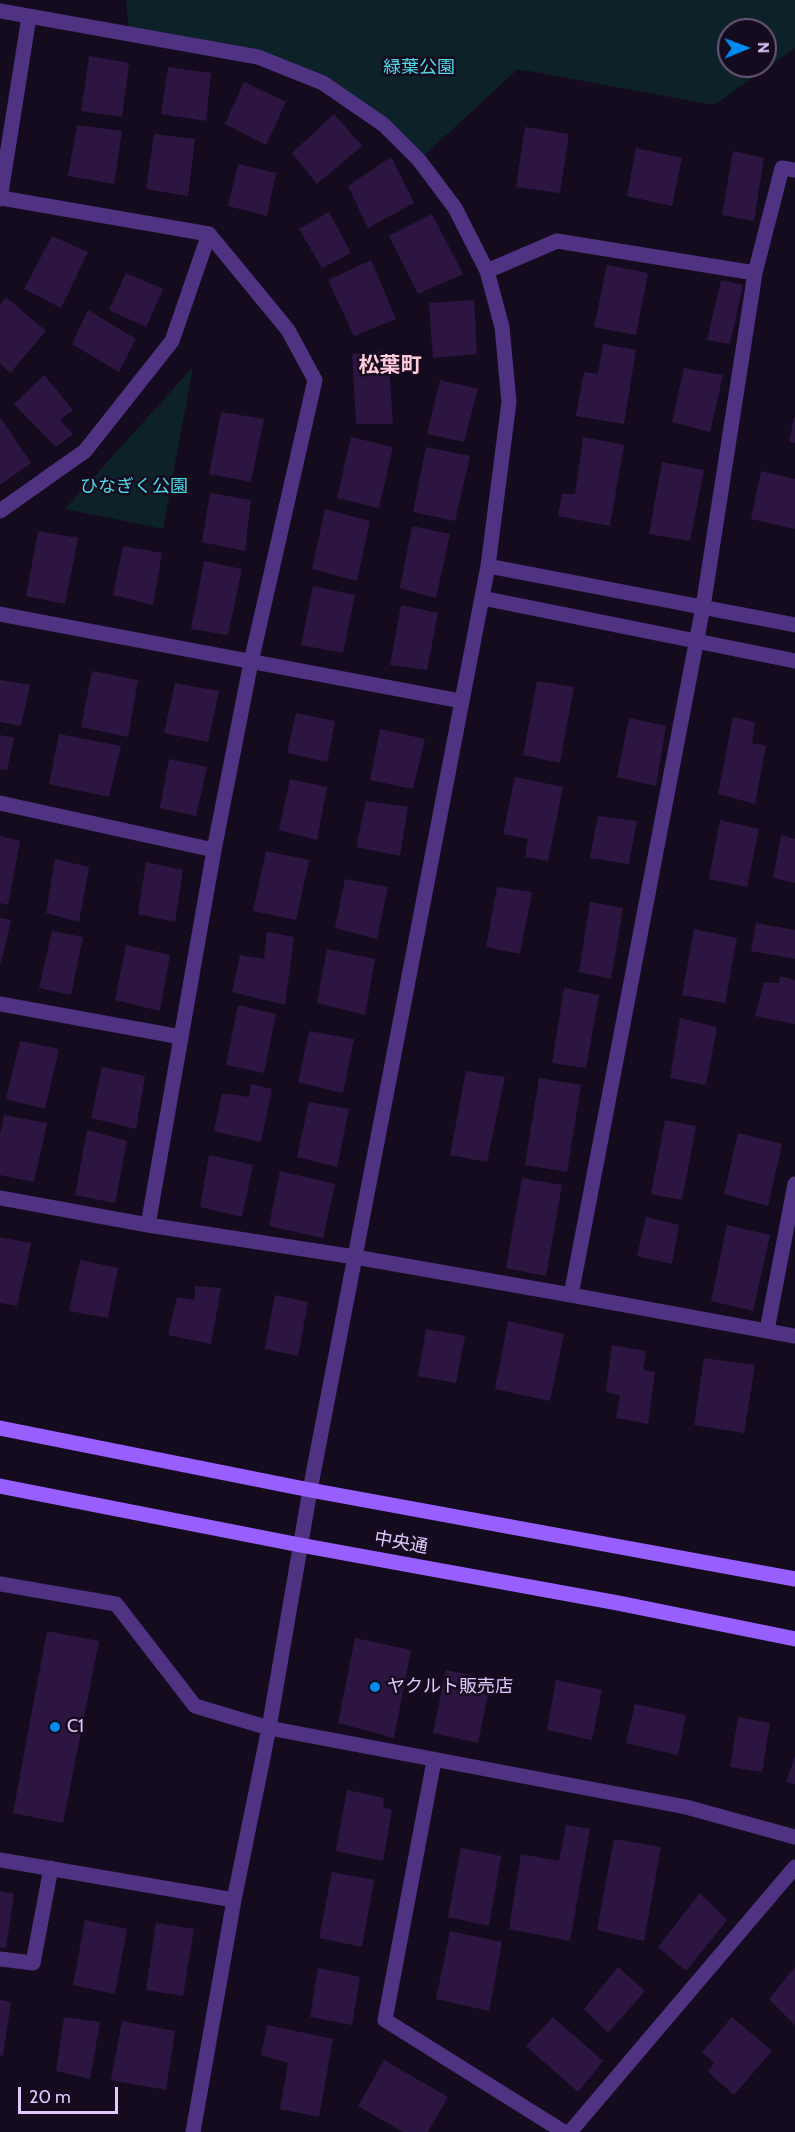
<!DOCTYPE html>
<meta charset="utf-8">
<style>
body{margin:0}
#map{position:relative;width:795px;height:2132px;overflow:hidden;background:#150b1f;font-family:Cabin,sans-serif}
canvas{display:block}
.north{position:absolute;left:717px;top:18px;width:60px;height:60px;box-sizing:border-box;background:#150b1f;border:2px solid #675779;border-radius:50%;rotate:89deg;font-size:16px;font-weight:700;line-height:24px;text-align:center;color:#e1c8ff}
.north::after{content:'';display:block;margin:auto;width:21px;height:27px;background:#008bf3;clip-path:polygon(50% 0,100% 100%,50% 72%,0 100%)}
.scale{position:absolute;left:18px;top:2087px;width:100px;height:27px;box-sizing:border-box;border:3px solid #e1c8ff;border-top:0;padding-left:8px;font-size:18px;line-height:21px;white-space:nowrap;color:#e1c8ff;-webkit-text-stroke:4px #150b1f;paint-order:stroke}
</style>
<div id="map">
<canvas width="795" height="2132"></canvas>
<div class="north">N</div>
<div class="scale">20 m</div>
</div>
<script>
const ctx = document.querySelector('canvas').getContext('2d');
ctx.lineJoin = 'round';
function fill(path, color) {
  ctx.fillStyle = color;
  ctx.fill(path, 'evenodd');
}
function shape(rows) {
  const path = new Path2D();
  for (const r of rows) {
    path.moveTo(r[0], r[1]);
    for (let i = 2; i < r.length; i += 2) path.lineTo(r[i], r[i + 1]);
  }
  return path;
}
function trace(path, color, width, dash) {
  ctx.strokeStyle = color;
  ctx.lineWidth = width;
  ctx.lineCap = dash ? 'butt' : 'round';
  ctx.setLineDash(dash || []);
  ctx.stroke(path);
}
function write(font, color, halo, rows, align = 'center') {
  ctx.font = font + ' Cabin,"Noto Sans JP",sans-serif';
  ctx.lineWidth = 5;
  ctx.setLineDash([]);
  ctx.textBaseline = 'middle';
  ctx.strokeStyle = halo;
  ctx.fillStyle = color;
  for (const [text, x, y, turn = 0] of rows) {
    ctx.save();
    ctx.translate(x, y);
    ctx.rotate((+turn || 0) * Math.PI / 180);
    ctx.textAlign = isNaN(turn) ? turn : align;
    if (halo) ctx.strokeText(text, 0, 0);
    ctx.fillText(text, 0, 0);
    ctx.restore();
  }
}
fill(shape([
 [126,0,795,0,795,48,714,105,518,69,419,160,323,83,258,57,129,33],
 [729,30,765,30,765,66,729,66],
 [193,367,163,529,65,509]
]), '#0d2129');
fill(shape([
 [89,56,129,63,122,117,81,111],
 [168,67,211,73,206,121,161,114],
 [244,82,286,102,266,145,225,124],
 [334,114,362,146,317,184,292,153],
 [77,125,122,131,114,184,68,176],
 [525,127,569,134,560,193,516,187],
 [154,134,195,139,188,196,146,189],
 [636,148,682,158,672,206,627,196],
 [733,151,764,158,754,221,722,215],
 [391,157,414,203,368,228,348,186],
 [238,164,276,173,267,216,228,206],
 [329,212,351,253,322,268,299,229],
 [432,214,463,274,418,294,389,236],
 [52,236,88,252,61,308,24,289],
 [371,260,396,319,354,336,328,280],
 [607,265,648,273,636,335,594,327],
 [126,273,163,289,146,327,109,310],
 [721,280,743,285,730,344,707,340],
 [6,297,46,331,10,373,0,363,0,305],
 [474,300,477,354,433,358,429,303],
 [88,310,136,339,119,372,72,344],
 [603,344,636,350,624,424,576,416,584,372,598,374],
 [388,351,393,424,356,424,352,354],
 [684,368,723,375,710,432,672,422],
 [44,375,73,410,60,420,73,434,56,447,14,404],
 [440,380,478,389,464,442,427,434],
 [221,412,264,419,251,482,209,474],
 [0,417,31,463,0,485],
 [794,418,795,418,795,443,789,442],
 [351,437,393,447,379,508,337,498],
 [583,437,624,445,610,526,558,516,562,494,575,494],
 [426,447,470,456,455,521,413,512],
 [662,462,704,470,690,541,649,534],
 [761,471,795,479,795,529,751,519],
 [210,493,251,500,245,551,202,542],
 [325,509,370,521,357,581,312,569],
 [412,526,450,534,436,598,400,588],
 [38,531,78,538,65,604,26,596],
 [123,546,162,553,153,605,113,595],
 [204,561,242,569,228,635,191,629],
 [313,586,355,595,343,653,301,645],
 [401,605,438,613,427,670,390,665],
 [92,671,138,680,128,737,81,727],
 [0,680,30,685,21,726,0,722],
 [537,681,574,687,560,763,523,755],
 [175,683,219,691,208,742,164,733],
 [296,713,335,721,327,762,287,753],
 [733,717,755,722,752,743,766,746,755,804,718,794],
 [629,718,666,726,656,786,617,777],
 [380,729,425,739,413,789,370,780],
 [59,734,121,746,109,797,49,784],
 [0,735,14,738,7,770,0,769],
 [169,759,207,767,196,816,160,808],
 [515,777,563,787,548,861,525,857,528,839,503,834],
 [290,779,327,787,317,840,279,830],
 [366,801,408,807,400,856,356,847],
 [598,816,637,821,629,864,590,858],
 [720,820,759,829,747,887,709,879],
 [781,835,795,839,795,883,773,878],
 [0,836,20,841,8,905,0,903],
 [266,851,309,860,296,920,253,911],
 [55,859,89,867,79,922,46,913],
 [146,862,183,870,175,922,138,914],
 [345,879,388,887,377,939,335,928],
 [497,887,532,892,520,954,486,947],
 [590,902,623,908,611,979,579,972],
 [0,918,11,920,1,963,0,963],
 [756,923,795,930,795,959,751,951],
 [694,929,737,938,725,1003,682,995],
 [52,931,83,937,71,995,39,988],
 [267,932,294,937,285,1005,232,992,240,955,264,959],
 [126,945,170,955,160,1011,115,1000],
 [327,949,375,959,365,1015,317,1003],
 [780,976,795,980,795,1024,755,1016,764,982,779,983],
 [564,988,599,995,586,1068,552,1063],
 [238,1005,276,1014,264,1073,226,1065],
 [680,1018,717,1027,706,1085,670,1078],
 [309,1031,354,1039,343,1093,298,1082],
 [20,1041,59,1049,45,1109,6,1099],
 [102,1067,145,1076,136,1129,91,1118],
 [466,1071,505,1077,487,1162,450,1155],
 [539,1078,581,1085,567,1172,525,1165],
 [251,1084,272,1089,261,1142,214,1131,222,1093,249,1097],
 [309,1102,349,1109,337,1167,297,1157],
 [4,1115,47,1123,34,1182,0,1175,0,1136],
 [665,1120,696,1126,682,1200,651,1194],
 [87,1130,127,1141,115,1203,75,1195],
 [738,1133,782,1144,768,1206,724,1194],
 [209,1155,253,1165,242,1217,200,1207],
 [280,1171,335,1184,323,1238,269,1226],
 [522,1178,562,1185,546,1276,506,1268],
 [646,1217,679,1225,672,1264,637,1256],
 [727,1225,770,1235,753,1311,711,1301],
 [0,1237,31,1243,17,1306,0,1303],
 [80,1260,118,1268,108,1318,69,1311],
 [195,1286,221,1288,211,1344,168,1335,177,1297,195,1300],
 [275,1295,308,1302,298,1356,265,1349],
 [508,1321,564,1334,550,1401,495,1389],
 [426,1329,465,1336,456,1383,418,1376],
 [612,1345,646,1351,643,1370,655,1372,648,1424,616,1418,620,1395,606,1392],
 [704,1358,755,1365,744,1433,694,1425],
 [47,1631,99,1641,63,1823,13,1813],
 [355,1638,411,1650,394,1738,338,1723],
 [446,1670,491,1679,478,1743,433,1733],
 [556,1680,602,1690,592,1740,547,1730],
 [635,1704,686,1715,678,1755,626,1743],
 [738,1717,770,1723,762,1772,730,1767],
 [795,1756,795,1784,786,1782],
 [347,1790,384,1798,383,1807,392,1810,383,1861,336,1851],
 [566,1825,590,1829,570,1941,509,1929,521,1854,559,1861],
 [614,1839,661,1847,644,1941,597,1930],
 [461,1848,501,1856,489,1926,448,1917],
 [332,1872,374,1880,362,1947,319,1938],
 [0,1891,14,1894,6,1948,0,1947],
 [700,1893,727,1920,686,1971,658,1947],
 [85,1920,127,1929,115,1994,73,1985],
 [156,1923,194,1929,183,1996,146,1990],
 [450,1931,502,1942,489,2011,436,1999],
 [618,1967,645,1991,608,2033,584,2009],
 [795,1967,795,2025,769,1999],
 [318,1968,360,1977,352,2025,310,2017],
 [0,2000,11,2002,3,2056,0,2055],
 [64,2017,100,2022,90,2079,56,2071],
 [553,2017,603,2061,578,2092,526,2046],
 [732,2017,772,2051,734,2095,708,2072,714,2063,702,2052],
 [122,2021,175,2031,166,2090,111,2080],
 [267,2025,333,2039,319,2117,280,2109,288,2063,261,2055],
 [384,2060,448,2097,428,2132,403,2132,358,2106]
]), '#2d1541');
trace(shape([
 [0,11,258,57,323,83,384,125,419,160,455,208,487,271,502,327,509,402,488,566,310,1490,269,1728,234,1900,193,2132],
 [1,198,209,234,288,330,315,380,251,662,214,850,148,1225],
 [0,199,29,17],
 [487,271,557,241,755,273],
 [0,511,85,451,172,341,209,234],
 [488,566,795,625],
 [482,598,795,661],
 [0,614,461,701],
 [0,803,214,850],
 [0,1004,181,1037],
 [0,1198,148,1225,355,1257,571,1295,795,1336],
 [571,1295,703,607,755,273,782,168,795,170],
 [767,1330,795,1184],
 [0,1584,116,1604,195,1706,269,1728,686,1807,795,1837],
 [434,1761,385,2020,564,2132],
 [0,1860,234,1900],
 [0,1959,33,1963,51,1868],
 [570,2132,795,1867]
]), '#4f3281', 15);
trace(shape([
 [0,1428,310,1490,795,1579],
 [0,1486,300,1545,618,1603,795,1639]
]), '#985fff', 15);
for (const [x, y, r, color] of [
 [375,1687,6,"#008bf3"],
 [55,1727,6,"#008bf3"]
]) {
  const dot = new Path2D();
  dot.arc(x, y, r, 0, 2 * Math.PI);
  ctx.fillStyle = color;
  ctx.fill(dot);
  trace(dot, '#150b1f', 2);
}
write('18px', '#4ddae7', '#150b1f', [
 ["緑葉公園",419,68],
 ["ひなぎく公園",134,487]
]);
write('18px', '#e1c8ff', '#150b1f', [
 ["中央通",401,1543,10]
]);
write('18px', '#e1c8ff', '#150b1f', [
 ["ヤクルト販売店",387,1687],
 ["C1",67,1727]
], 'left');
write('bold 21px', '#ffcada', '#150b1f', [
 ["松葉町",390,366]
]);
</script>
